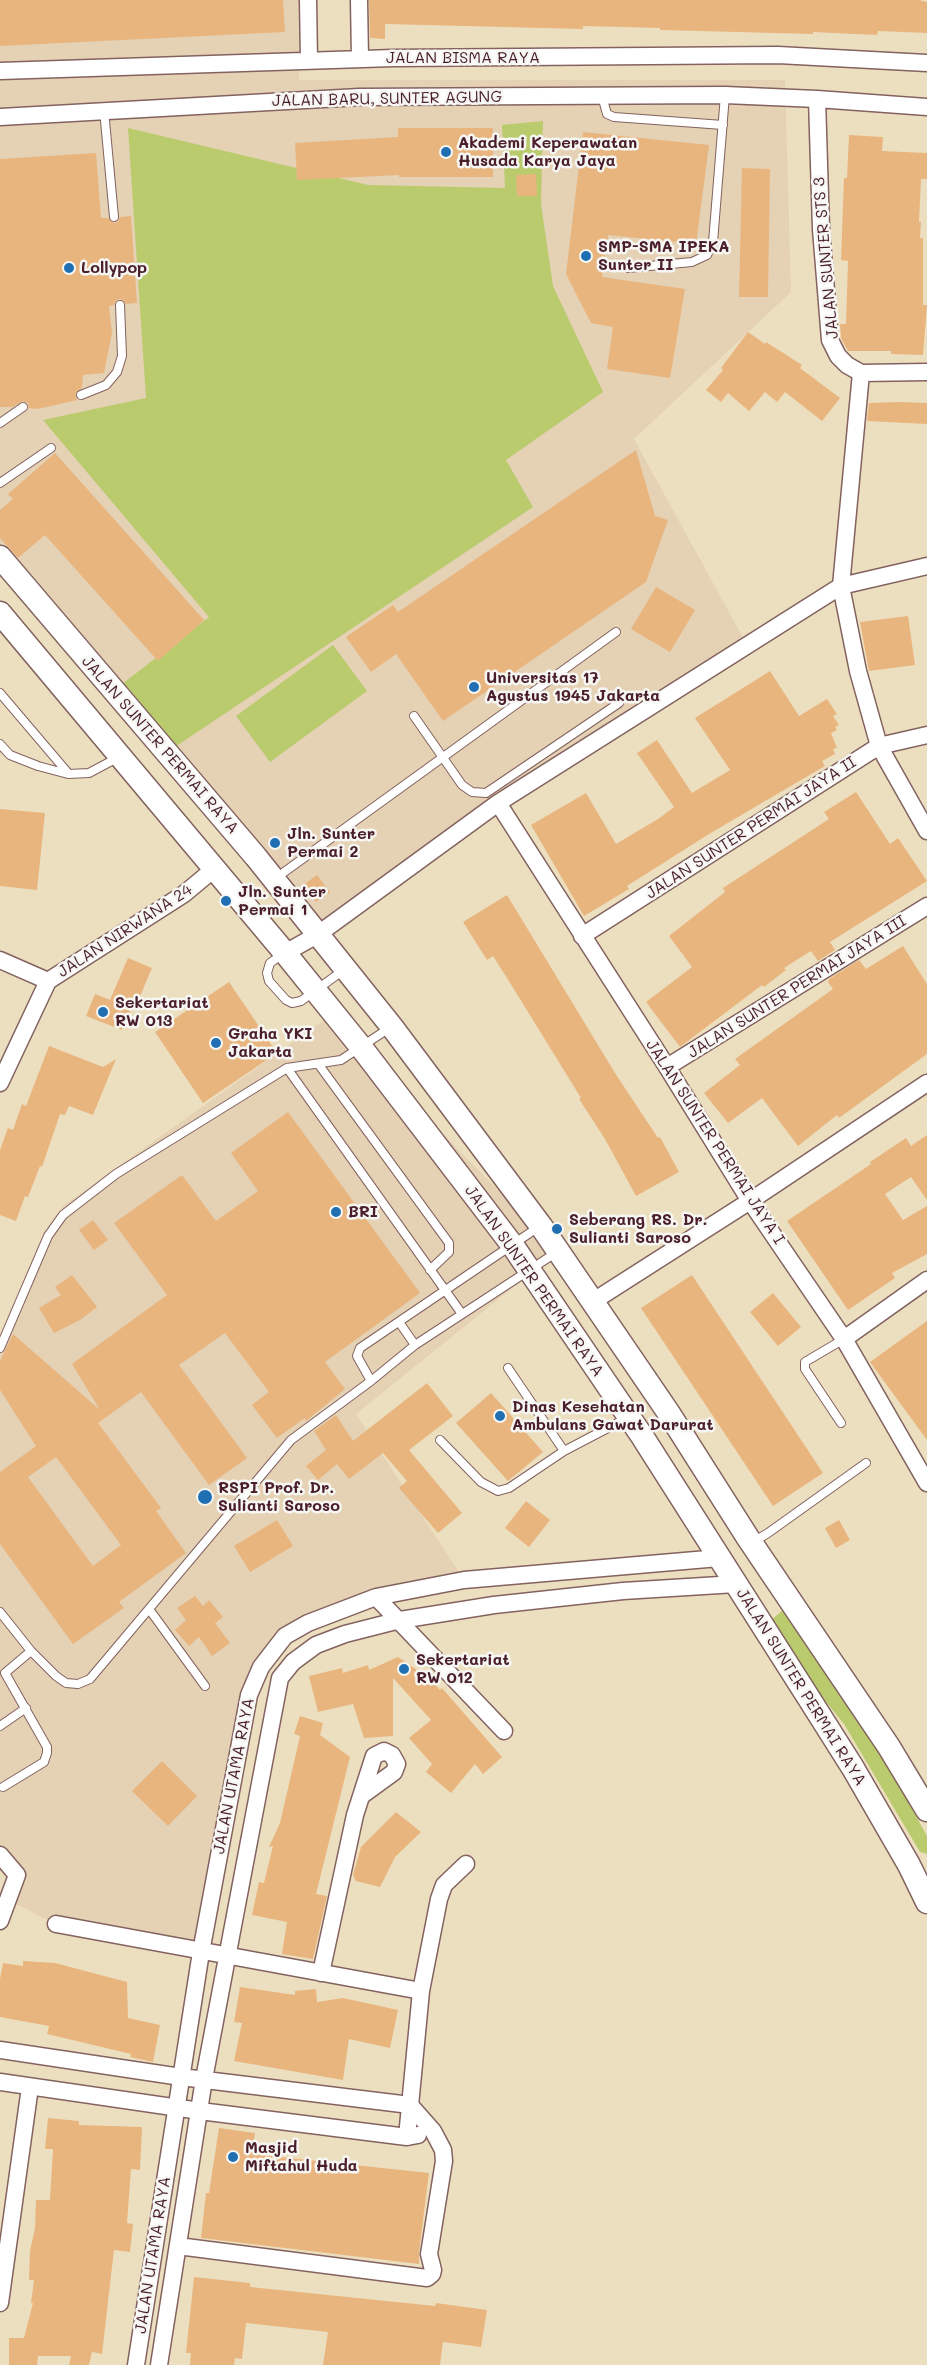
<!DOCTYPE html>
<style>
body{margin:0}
canvas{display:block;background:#ecdfbf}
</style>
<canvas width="927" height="2365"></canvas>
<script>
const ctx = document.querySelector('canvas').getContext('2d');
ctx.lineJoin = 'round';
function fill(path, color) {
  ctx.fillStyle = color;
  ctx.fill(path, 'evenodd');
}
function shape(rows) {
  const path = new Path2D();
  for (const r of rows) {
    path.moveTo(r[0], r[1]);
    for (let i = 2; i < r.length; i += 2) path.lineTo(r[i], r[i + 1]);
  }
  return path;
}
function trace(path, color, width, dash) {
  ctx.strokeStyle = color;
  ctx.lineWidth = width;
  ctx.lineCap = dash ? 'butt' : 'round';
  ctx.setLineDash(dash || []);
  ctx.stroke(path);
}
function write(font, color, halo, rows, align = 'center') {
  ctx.font = font + ' Mali,sans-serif';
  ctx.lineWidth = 5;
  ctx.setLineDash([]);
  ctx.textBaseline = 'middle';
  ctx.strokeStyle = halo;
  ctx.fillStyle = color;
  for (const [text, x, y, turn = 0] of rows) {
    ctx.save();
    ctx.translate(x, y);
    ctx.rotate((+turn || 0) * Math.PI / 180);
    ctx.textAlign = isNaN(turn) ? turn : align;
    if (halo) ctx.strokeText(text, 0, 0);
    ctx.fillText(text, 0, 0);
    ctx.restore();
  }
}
fill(shape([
 [0,0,301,0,299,80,785,80,791,292,634,439,747,645,498,803,319,935,0,558],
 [328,1017,558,1251,356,1414,464,1580,308,1623,261,1667,201,1952,54,1923,8,1900,17,1875,0,1855,0,1353,63,1206]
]), '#e5d1b4');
fill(shape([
 [543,121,541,204,553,286,603,392,506,460,533,507,166,753,113,691,209,617,43,420,146,398,128,128,368,185,505,188,502,125],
 [333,645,367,691,270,762,236,716],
 [783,1610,888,1766,927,1836,927,1854,920,1852,917,1847,844,1724,801,1671,770,1621]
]), '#bacb6e');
fill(shape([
 [0,0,283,0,285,32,0,46],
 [369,0,919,0,927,2,927,33,878,31,877,35,813,32,813,34,660,30,660,28,583,26,583,29,385,24,385,39,370,38],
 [398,128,493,128,493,177,399,177,399,175,297,180,295,143,398,137],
 [583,132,709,145,696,244,608,235,602,277,685,289,670,378,607,369,613,327,591,323,566,274],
 [849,135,883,137,882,151,927,153,927,179,921,179,919,222,921,222,920,238,923,238,923,305,927,305,923,355,891,354,891,351,848,351,841,338,840,324,846,324,848,261,841,260,844,178,847,178],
 [96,153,101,218,108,218,114,223,118,222,120,217,131,216,137,303,126,304,123,300,119,299,115,302,114,305,109,306,112,333,104,373,83,375,82,388,75,394,77,400,38,409,29,408,28,403,23,401,12,407,0,407,0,159],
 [742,168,770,169,768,297,739,297],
 [536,174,537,196,517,196,516,175],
 [748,332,765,344,766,342,802,365,800,368,840,398,822,421,785,392,777,402,765,392,749,411,728,393,721,402,706,390,723,370,721,368],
 [899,402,927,403,927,424,867,421,869,403],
 [636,450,655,516,668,520,646,582,443,721,396,654,371,672,346,637,393,605,398,612],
 [55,453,204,620,158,661,45,535,18,558,0,538,0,510,13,499,8,494],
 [656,587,695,610,670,652,631,629],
 [908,616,915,665,869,671,860,622],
 [770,671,799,716,827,699,837,714,833,716,839,725,835,727,837,730,831,733,837,748,833,749,835,754,822,761,825,766,709,834,627,886,629,889,584,916,531,825,586,793,616,844,658,819,674,807,637,753,657,740,692,793,730,770,695,718],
 [856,792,890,844,898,838,927,881,830,942,835,950,818,961,811,951,784,968,786,970,764,987,762,985,680,1047,646,1002,692,967,669,936,725,892,723,888,829,819,824,812],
 [0,809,45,813,37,890,0,886],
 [317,875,330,892,316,902,303,885],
 [507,895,615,1073,658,1138,660,1137,679,1172,636,1196,605,1139,579,1099,581,1098,507,978,493,956,487,960,463,922],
 [903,946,927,984,927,1054,839,1118,837,1115,798,1146,762,1098,728,1123,704,1093,740,1065,735,1059,833,989,828,982,829,979,859,960,866,969],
 [128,958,152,968,136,1006,134,1002,122,1030,86,1016,95,994,110,1000],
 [229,982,277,1053,203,1103,155,1032],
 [49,1046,103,1067,116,1059,93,1115,69,1106,65,1115,60,1114,42,1167,40,1166,28,1197,25,1196,16,1221,0,1215,0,1150,8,1128,13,1130,22,1104,26,1106],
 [288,1112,420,1293,325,1362,345,1389,306,1421,305,1418,277,1438,252,1405,269,1392,225,1333,179,1365,247,1458,209,1485,141,1392,98,1423,161,1508,156,1511,186,1553,119,1602,124,1608,73,1644,0,1544,0,1472,36,1446,0,1390,0,1361,13,1334,100,1410,72,1364,167,1295,114,1223,182,1175,216,1221,258,1191,231,1153],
 [56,1457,121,1545,93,1566,28,1477],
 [927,1135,927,1200,911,1177,885,1194,903,1220,927,1206,927,1254,892,1273,895,1278,848,1310,787,1221,871,1164,870,1162,906,1138,911,1146],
 [93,1220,108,1240,94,1250,79,1230],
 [72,1275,97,1307,80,1320,54,1333,39,1308,61,1295,55,1287],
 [692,1275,823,1473,773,1506,641,1308],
 [773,1293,801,1327,778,1346,750,1312],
 [927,1321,927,1440,870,1362],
 [427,1383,453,1416,409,1450,462,1513,438,1533,399,1488,407,1481,383,1453,349,1479,337,1464,318,1480,306,1466,326,1450,314,1431,336,1415,353,1441],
 [491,1393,543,1452,508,1481,456,1423],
 [526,1501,550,1520,529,1547,505,1528],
 [277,1520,293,1546,250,1572,234,1546],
 [839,1520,850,1540,836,1548,825,1528],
 [195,1596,203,1606,209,1600,223,1617,215,1623,230,1643,212,1656,199,1637,189,1646,175,1630,186,1620,177,1608],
 [398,1657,429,1678,440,1690,442,1688,502,1757,483,1774,475,1764,451,1793,426,1772,432,1764,409,1738,431,1720,393,1678,393,1736,364,1738,353,1704,318,1712,309,1676,342,1668,343,1673,368,1665,369,1670],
 [300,1716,323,1723,320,1735,350,1757,316,1894,327,1896,313,1959,282,1954,287,1922,252,1915,259,1882,264,1883,273,1846,269,1847,280,1823,300,1736,294,1734],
 [162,1761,197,1796,168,1826,132,1791],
 [396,1812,421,1832,395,1857,380,1887,356,1881,353,1875,361,1847],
 [23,1961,55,1963,127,1982,128,2018,160,2025,153,2062,130,2057,131,2054,47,2034,49,2026,0,2017,0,1979,3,1963,23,1966],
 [240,1987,295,1995,295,1991,316,1989,317,2002,343,1998,398,2010,390,2048,349,2039,343,2080,234,2061,242,2023,234,2022],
 [48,2118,79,2121,79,2125,142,2127,140,2170,131,2169,127,2223,133,2224,130,2252,114,2250,102,2354,92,2352,89,2365,69,2365,71,2356,38,2356,37,2365,9,2365,9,2338,24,2338,33,2303,31,2303,34,2280,29,2280,30,2251,35,2228,36,2200,50,2200,53,2149,45,2149],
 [219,2128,255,2133,252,2154,429,2173,419,2252,419,2264,201,2238,206,2193,209,2193],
 [194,2277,250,2283,250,2287,435,2306,436,2303,487,2310,481,2347,443,2342,440,2365,323,2365,328,2332,246,2323,242,2359,235,2358,234,2365,190,2365,191,2353,186,2353]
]), '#e9b57f');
const lane = shape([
 [602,96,607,114,614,117,723,125],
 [104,110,114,217],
 [628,268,692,262,707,255,713,242,725,95],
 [81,395,106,385,117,372,122,356,120,305],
 [0,423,23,407],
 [0,483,51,448],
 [0,693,68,773],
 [414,716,462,785,472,792,486,793,619,703],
 [0,744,10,755,38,766,68,774,89,773,119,757],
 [276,878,616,632],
 [283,954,270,963,267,973,269,981,286,1000,292,1003,301,1001,345,969],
 [319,1065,449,1243,449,1252,430,1270],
 [287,1068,462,1314],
 [399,1322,415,1345],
 [0,1348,48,1236,63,1215,116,1174,287,1068,341,1060,391,1027],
 [508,1368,564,1451],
 [371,1381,357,1356,360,1348,540,1226],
 [841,1423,805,1369,805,1362,844,1339],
 [440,1440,481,1482,498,1491,509,1488,564,1451,629,1417],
 [753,1542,768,1533,866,1463],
 [149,1609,205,1686],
 [0,1612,31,1651,56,1676,66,1683,78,1684,90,1679,291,1440,371,1381,415,1345,557,1252],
 [0,1726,26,1708],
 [3,1787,44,1762,47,1753,47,1747,5,1673,31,1651]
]);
const street = shape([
 [308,0,309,60],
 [359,0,360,59],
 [0,71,393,58,778,55,927,63],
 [817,99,821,229,830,340,838,356,847,365,861,373,927,372],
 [0,117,359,97,725,95,817,99,927,107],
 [861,373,841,586,858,671,879,746,927,831],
 [927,566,841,586,498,803,667,1067,750,1201,844,1339,927,1483],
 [582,936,879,746,927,735],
 [285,953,317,935,498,803],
 [0,960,48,981],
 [48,981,184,894,214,869],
 [667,1067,927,906],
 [0,1083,48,981],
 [592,1302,750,1201,927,1083],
 [844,1339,927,1280],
 [376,1597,504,1731],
 [0,1855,17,1875,0,1921],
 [56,1924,421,1991,407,2137],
 [321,1973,355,1815,374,1756,384,1751,392,1755,397,1764,394,1772,361,1796],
 [421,1991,439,1899,444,1885,466,1864],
 [0,2050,181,2077,410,2105,433,2131,443,2150,444,2161,429,2254,433,2270,432,2274,427,2278,178,2246],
 [0,2082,200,2111,407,2137,418,2135],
 [0,2303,30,2087],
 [136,2365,201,1952,249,1695,261,1667,285,1636,308,1623,376,1597,464,1580,719,1558],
 [159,2365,204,2079,280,1678,293,1662,316,1645,345,1634,400,1620,494,1605,623,1591,736,1584]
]);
const secondary = shape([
 [0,557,256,857,392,1027,541,1226,668,1412,748,1538,889,1747,927,1810],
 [0,613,285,953,361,1047,513,1246,642,1436,810,1700,853,1768,909,1865,927,1902]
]);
trace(lane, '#83625f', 10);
trace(street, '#83625f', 19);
trace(secondary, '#83625f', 25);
trace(lane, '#fff', 8);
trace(street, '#fff', 16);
trace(secondary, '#fff', 22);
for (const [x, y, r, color] of [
 [446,152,6,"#1f6fb2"],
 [586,256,6,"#1f6fb2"],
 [69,268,6,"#1f6fb2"],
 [474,687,6,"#1f6fb2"],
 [275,843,6,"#1f6fb2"],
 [226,901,6,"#1f6fb2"],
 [103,1012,6,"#1f6fb2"],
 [216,1043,6,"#1f6fb2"],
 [336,1212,6,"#1f6fb2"],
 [557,1229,6,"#1f6fb2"],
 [500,1416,6,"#1f6fb2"],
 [205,1497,8,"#1f6fb2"],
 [404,1669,6,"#1f6fb2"],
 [233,2157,6,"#1f6fb2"]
]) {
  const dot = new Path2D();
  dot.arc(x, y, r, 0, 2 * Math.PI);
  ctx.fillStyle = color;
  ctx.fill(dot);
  trace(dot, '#f6f6f2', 2);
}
write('16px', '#4a1f2b', '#f6f6f2', [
 ["JALAN BISMA RAYA",463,58],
 ["JALAN BARU, SUNTER AGUNG",387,99,-1],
 ["JALAN SUNTER STS 3",826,258,-95],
 ["JALAN SUNTER PERMAI RAYA",160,745,49],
 ["JALAN SUNTER PERMAI JAYA II",751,828,-33],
 ["JALAN NIRWANA 24",125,931,-33],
 ["JALAN SUNTER PERMAI JAYA III",797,987,-32],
 ["JALAN SUNTER PERMAI JAYA I",715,1142,57],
 ["JALAN SUNTER PERMAI RAYA",534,1281,55],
 ["JALAN SUNTER PERMAI RAYA",801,1687,58],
 ["JALAN UTAMA RAYA",234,1776,-79],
 ["JALAN UTAMA RAYA",153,2255,-81]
]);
write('bold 16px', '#4a1f2b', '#f6f6f2', [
 ["Akademi Keperawatan",458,143],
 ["Husada Karya Jaya",458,161],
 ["SMP-SMA IPEKA",598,247],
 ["Sunter II",598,265],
 ["Lollypop",81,268],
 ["Universitas 17",486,678],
 ["Agustus 1945 Jakarta",486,696],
 ["Jln. Sunter",287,834],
 ["Permai 2",287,852],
 ["Jln. Sunter",238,892],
 ["Permai 1",238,910],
 ["Sekertariat",115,1003],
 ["RW 013",115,1021],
 ["Graha YKI",228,1034],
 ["Jakarta",228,1052],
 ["BRI",348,1212],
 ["Seberang RS. Dr.",569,1220],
 ["Sulianti Saroso",569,1238],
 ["Dinas Kesehatan",512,1407],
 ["Ambulans Gawat Darurat",512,1425],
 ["RSPI Prof. Dr.",218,1488],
 ["Sulianti Saroso",218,1506],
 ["Sekertariat",416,1660],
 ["RW 012",416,1678],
 ["Masjid",245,2148],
 ["Miftahul Huda",245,2166]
], 'left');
</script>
